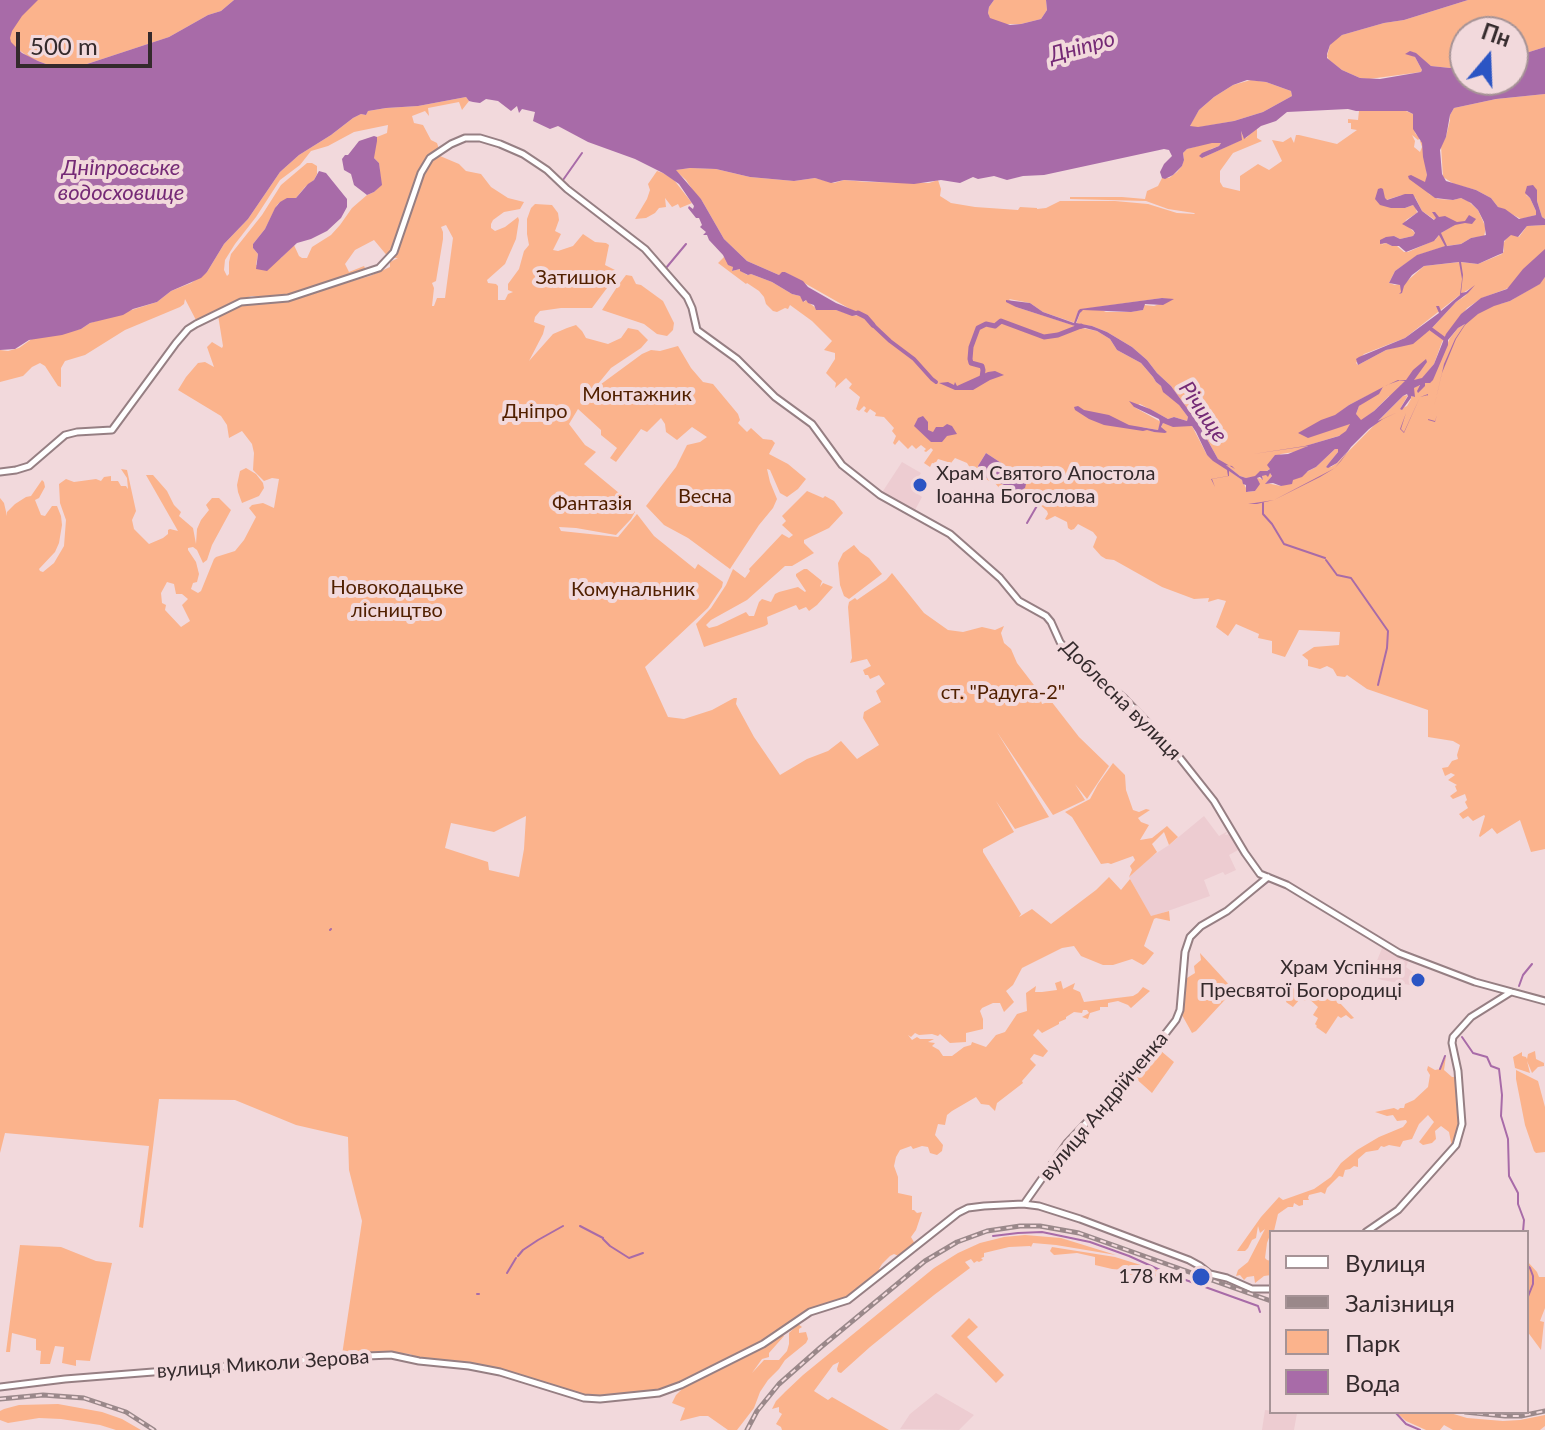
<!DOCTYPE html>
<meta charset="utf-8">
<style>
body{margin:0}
#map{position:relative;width:1545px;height:1430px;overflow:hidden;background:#f2d9dc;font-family:Lato,sans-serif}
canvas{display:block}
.legend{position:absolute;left:1269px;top:1230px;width:260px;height:184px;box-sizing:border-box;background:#f2d9dc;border:2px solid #a69396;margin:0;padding:10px 14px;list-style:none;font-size:24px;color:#342a2c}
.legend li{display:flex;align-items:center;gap:16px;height:40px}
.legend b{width:40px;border:2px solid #a69396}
.north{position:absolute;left:1449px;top:16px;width:80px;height:80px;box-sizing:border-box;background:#f2d9dc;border:2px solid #a69396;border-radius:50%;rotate:19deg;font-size:22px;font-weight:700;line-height:32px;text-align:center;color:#342a2c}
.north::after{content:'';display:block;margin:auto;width:28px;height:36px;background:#2b55c4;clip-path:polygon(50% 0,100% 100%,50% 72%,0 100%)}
.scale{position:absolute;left:16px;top:32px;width:136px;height:36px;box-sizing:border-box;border:4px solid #342a2c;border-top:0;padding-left:10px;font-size:24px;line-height:28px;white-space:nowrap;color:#342a2c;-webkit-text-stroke:6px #f2d9dc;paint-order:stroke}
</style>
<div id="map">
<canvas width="1545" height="1430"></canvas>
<ul class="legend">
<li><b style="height:10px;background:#fff"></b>Вулиця</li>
<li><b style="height:10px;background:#9a888a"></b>Залізниця</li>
<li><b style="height:22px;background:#fbb38c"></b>Парк</li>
<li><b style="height:22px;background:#a86ba8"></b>Вода</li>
</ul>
<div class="north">Пн</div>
<div class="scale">500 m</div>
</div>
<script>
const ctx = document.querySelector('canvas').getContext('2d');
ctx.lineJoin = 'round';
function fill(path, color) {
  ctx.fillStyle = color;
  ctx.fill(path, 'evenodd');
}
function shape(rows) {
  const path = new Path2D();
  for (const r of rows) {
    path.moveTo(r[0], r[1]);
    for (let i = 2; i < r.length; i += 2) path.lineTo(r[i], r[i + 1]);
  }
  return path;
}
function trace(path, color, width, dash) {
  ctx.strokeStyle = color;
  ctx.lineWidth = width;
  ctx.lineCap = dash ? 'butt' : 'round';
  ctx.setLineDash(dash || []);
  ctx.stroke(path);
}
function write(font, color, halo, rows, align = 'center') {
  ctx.font = font + ' Lato,sans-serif';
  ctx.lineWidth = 8;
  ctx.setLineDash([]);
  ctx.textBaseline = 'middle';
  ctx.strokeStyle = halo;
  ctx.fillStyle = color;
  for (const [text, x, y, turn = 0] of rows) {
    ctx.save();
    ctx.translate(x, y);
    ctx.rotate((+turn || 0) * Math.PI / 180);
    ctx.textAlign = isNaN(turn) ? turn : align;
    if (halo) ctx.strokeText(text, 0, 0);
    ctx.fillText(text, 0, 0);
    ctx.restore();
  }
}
fill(shape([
 [902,462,921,473,913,486,920,490,918,494,922,497,914,512,881,494],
 [1204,816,1219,836,1228,831,1225,835,1230,834,1240,849,1229,855,1236,870,1225,875,1223,872,1204,880,1210,896,1151,917,1129,877,1149,858,1169,845],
 [1383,946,1409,959,1406,967,1414,973,1410,985,1382,980,1371,975],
 [936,1393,974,1415,959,1430,900,1429,910,1414],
 [1265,1410,1297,1413,1294,1430,1262,1430]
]), '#edccd1');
fill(shape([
 [0,0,234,0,221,11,208,15,169,37,84,65,70,66,46,64,30,58,15,47,0,43],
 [994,0,1046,0,1047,10,1041,19,1021,24,1002,24,990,19,988,13,989,7],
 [1468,0,1545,0,1545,47,1526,53,1513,54,1513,32,1465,32,1465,63,1450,68,1431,66,1413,52,1411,55,1415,57,1422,70,1421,72,1369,79,1360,78,1342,70,1329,60,1327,56,1331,42,1342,35,1384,23,1404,20],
 [1251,80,1266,82,1291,91,1292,96,1263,112,1234,121,1195,128,1191,127,1190,125,1199,110,1214,97,1233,85],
 [1545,94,1545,219,1542,217,1537,201,1537,190,1526,195,1530,198,1536,211,1536,215,1521,219,1498,207,1491,198,1476,190,1454,184,1443,177,1441,146,1446,137,1450,120,1450,115,1454,108,1496,99],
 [466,97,469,101,462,110,459,102,428,108,429,116,425,111,412,116,414,123,423,125,431,140,437,143,439,149,424,161,421,168,389,258,374,240,355,250,345,264,349,272,364,266,366,270,290,295,276,298,252,296,238,300,197,322,185,299,184,304,180,307,125,330,85,355,65,361,61,368,61,387,58,386,45,366,40,363,32,367,23,376,0,382,0,350,8,351,19,348,33,338,81,329,90,323,157,302,171,291,191,283,207,272,224,244,248,219,280,172,299,155,331,135,353,118,361,114,366,115,368,111,386,108,418,106],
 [388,125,387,133,377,137,373,154,374,158,379,163,381,185,374,192,367,195,352,208,340,225,331,235,312,247,307,258,302,258,299,256,294,245,281,258,256,265,258,254,253,248,253,244,265,229,277,205,280,202,296,198,305,187,314,180,317,174,317,166,312,163,307,163,281,185,262,215,231,254,229,262,229,274,227,276,224,270,225,260,235,244,256,217,280,180,300,165,311,151,328,146,354,132],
 [1359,111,1406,111,1413,114,1415,133,1420,138,1418,140,1412,135,1415,141,1414,147,1420,152,1422,147,1420,141,1422,141,1427,175,1426,186,1429,194,1438,199,1453,200,1461,198,1468,201,1478,210,1486,228,1484,236,1471,238,1461,244,1446,246,1418,255,1395,271,1389,283,1395,285,1405,283,1424,266,1460,262,1478,264,1502,254,1504,251,1503,244,1506,239,1512,234,1519,237,1527,226,1545,225,1545,267,1506,289,1482,298,1467,308,1442,342,1434,364,1418,384,1401,396,1397,394,1392,398,1389,396,1374,411,1345,434,1309,445,1300,451,1281,454,1270,461,1270,469,1256,477,1246,478,1240,476,1218,459,1198,423,1171,386,1157,373,1147,360,1132,347,1107,332,1092,326,1076,324,1081,311,1078,311,1075,323,1043,312,1030,303,1009,299,1016,307,1082,328,1097,331,1110,339,1117,350,1141,363,1153,377,1156,382,1161,386,1168,396,1177,402,1188,417,1187,421,1174,417,1168,419,1140,404,1134,407,1161,422,1158,430,1141,427,1154,432,1159,432,1163,423,1192,426,1207,455,1242,480,1248,492,1255,491,1258,482,1257,478,1263,479,1262,477,1263,475,1270,473,1272,476,1266,483,1281,486,1316,467,1335,449,1338,449,1338,452,1326,467,1331,467,1337,463,1403,396,1408,395,1400,409,1407,406,1411,399,1410,395,1414,397,1414,388,1419,385,1421,387,1418,389,1423,385,1425,383,1427,382,1436,370,1450,338,1458,328,1465,324,1466,318,1474,311,1491,301,1500,304,1510,301,1539,284,1545,277,1545,849,1531,852,1520,820,1497,834,1492,828,1480,837,1479,836,1485,816,1484,815,1473,821,1468,816,1463,819,1459,814,1468,808,1465,802,1467,800,1465,794,1453,799,1450,796,1457,791,1455,786,1457,785,1448,780,1455,775,1451,773,1445,776,1442,768,1448,767,1452,761,1458,759,1457,755,1460,745,1453,741,1428,737,1428,710,1367,689,1347,675,1345,677,1337,676,1333,669,1327,666,1320,669,1308,666,1308,660,1302,655,1314,647,1339,645,1340,632,1299,630,1285,657,1272,653,1272,641,1258,638,1259,634,1236,624,1228,636,1216,627,1226,601,1218,599,1208,602,1209,598,1194,599,1162,587,1114,560,1106,559,1101,556,1093,547,1097,537,1093,532,1078,524,1074,529,1071,530,1068,528,1067,522,1055,516,1047,520,1045,519,1048,514,1047,511,1038,503,1023,500,1000,489,995,483,980,477,979,473,972,471,967,463,955,458,951,463,938,459,935,464,932,463,930,467,924,463,933,450,931,448,926,452,924,451,926,449,921,445,916,449,912,445,908,449,899,440,895,445,893,443,896,436,892,431,894,428,884,417,875,416,876,413,870,409,867,413,864,411,866,408,864,406,859,411,856,409,860,397,849,388,852,384,846,378,835,388,836,383,826,373,835,359,835,353,824,350,832,341,812,321,790,305,788,309,785,308,777,312,773,311,766,304,764,297,759,291,747,283,746,284,718,263,724,257,733,267,732,271,740,269,741,271,747,275,751,274,772,282,792,294,800,296,804,302,806,300,818,310,836,310,856,316,859,314,785,272,779,275,747,261,724,239,701,199,696,195,686,180,675,170,690,168,716,169,750,177,794,181,815,178,834,183,844,180,867,182,929,183,938,180,941,189,940,196,951,203,975,207,1018,210,1020,207,1037,208,1037,209,1046,208,1060,201,1115,201,1148,204,1177,213,1195,214,1194,213,1168,209,1146,201,1070,199,1070,197,1122,197,1145,199,1147,191,1158,186,1162,178,1169,178,1177,172,1182,166,1184,159,1183,153,1187,149,1212,142,1221,143,1219,146,1211,149,1202,158,1241,140,1241,131,1243,137,1246,138,1257,128,1257,138,1262,141,1233,153,1220,171,1220,182,1223,187,1240,191,1240,176,1258,164,1269,170,1282,161,1272,140,1283,142,1291,137,1294,143,1296,135,1299,135,1337,144,1357,130,1351,129,1351,123,1348,123,1348,119,1358,120],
 [1402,195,1415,197,1422,211,1435,220,1437,219,1453,226,1441,233,1435,240,1408,252,1404,252,1397,246,1392,246,1386,243,1381,245,1394,236,1400,239,1413,236,1415,233,1408,226,1404,225,1406,220,1417,213,1416,208,1413,205,1405,208,1399,207,1386,200],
 [1471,288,1465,296,1456,302,1431,329,1408,344,1386,350,1358,365,1356,363,1364,354,1405,338,1461,294],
 [1162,298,1170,300,1154,306,1144,305,1143,310,1130,312,1106,312,1099,309,1084,309],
 [1383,388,1359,406,1356,414,1348,420,1339,426,1328,428,1329,422,1335,419,1335,416,1349,405],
 [986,453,1024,478,1025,488,1018,492,986,477,981,473,978,466],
 [439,152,440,156,459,164,466,171,481,174,491,187,508,198,524,202,520,209,504,212,493,220,491,224,491,228,495,231,505,227,518,217,519,220,516,239,505,264,487,280,488,283,496,284,498,286,498,300,505,300,508,294,513,292,508,290,508,284,519,269,524,251,529,245,527,234,527,219,531,208,535,204,552,205,558,213,559,220,555,231,561,234,553,250,558,251,573,246,583,234,595,242,606,243,609,245,605,265,619,272,592,308,561,308,540,311,535,317,534,322,545,326,543,334,529,361,553,334,567,328,576,325,582,331,586,338,608,344,621,338,628,328,638,330,648,340,641,348,611,368,593,390,642,354,651,350,660,351,678,346,691,368,703,382,713,384,738,414,740,420,738,423,747,432,751,428,763,439,772,440,775,443,769,454,788,464,806,479,798,489,787,497,780,493,770,470,767,469,770,482,777,499,773,508,759,525,730,569,688,538,664,525,646,506,676,467,687,445,700,442,707,437,692,427,677,440,666,432,665,424,661,418,647,432,641,429,616,462,610,458,617,448,601,435,601,430,578,409,569,424,585,445,596,452,584,464,625,498,635,512,631,519,616,535,576,528,559,527,561,531,618,537,637,514,654,536,695,569,698,564,723,582,722,587,708,608,645,667,668,717,684,719,712,710,734,698,737,698,736,704,754,737,780,775,807,759,828,751,841,741,857,759,879,745,863,718,864,712,881,702,876,691,885,684,879,675,870,679,868,675,865,675,863,670,871,666,867,659,850,663,852,658,848,607,849,602,855,598,857,600,886,580,892,573,924,613,948,630,963,632,982,627,995,630,1004,626,1001,633,1004,643,1011,649,1017,663,1037,689,1042,704,1051,701,1079,737,1109,766,1087,799,1075,784,1085,800,1053,815,997,732,1049,817,1015,829,996,801,1014,832,983,849,983,852,1021,914,1019,917,1032,909,1051,924,1096,890,1109,877,1121,890,1130,879,1151,916,1169,911,1170,921,1156,918,1154,919,1144,946,1154,953,1146,963,1143,965,1132,959,1113,965,1103,965,1081,956,1074,946,1062,948,1022,968,1013,985,1006,991,1014,1002,1004,1012,1000,1003,993,1003,982,1008,980,1011,983,1019,983,1029,966,1033,966,1042,950,1043,940,1034,938,1036,932,1034,919,1035,915,1033,911,1037,908,1035,912,1040,917,1037,920,1039,934,1039,928,1042,935,1043,932,1046,939,1050,943,1056,952,1056,964,1047,971,1045,972,1042,986,1047,996,1035,1005,1032,1017,1014,1027,1011,1026,993,1036,986,1035,992,1042,992,1057,990,1055,983,1061,981,1063,989,1075,983,1073,989,1080,992,1084,1002,1133,996,1138,993,1143,987,1150,991,1131,1008,1128,1005,1118,1001,1108,1003,1108,1007,1100,1007,1100,1010,1090,1013,1088,1019,1082,1017,1089,1013,1087,1010,1083,1010,1082,1013,1074,1012,1066,1017,1066,1019,1059,1022,1059,1024,1042,1033,1038,1029,1033,1035,1048,1051,1043,1057,1034,1054,1030,1059,1036,1065,1022,1081,1023,1083,997,1103,995,1111,989,1105,981,1104,976,1097,952,1111,947,1115,945,1125,938,1124,935,1135,943,1145,942,1151,937,1155,930,1153,928,1147,922,1146,913,1149,911,1146,900,1150,896,1157,894,1166,898,1177,898,1193,912,1196,912,1210,914,1210,917,1213,922,1212,916,1230,911,1237,915,1244,901,1257,894,1254,890,1256,882,1264,879,1269,881,1271,845,1299,815,1307,771,1337,681,1384,661,1391,601,1397,575,1393,522,1376,474,1364,421,1359,410,1354,389,1352,347,1353,342,1355,362,1221,349,1170,348,1137,296,1125,235,1100,159,1099,143,1228,139,1227,149,1146,5,1133,0,1153,0,498,4,503,7,516,7,512,15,504,26,497,31,496,42,480,44,482,45,487,39,498,35,500,41,515,45,516,52,506,57,506,61,516,62,525,59,543,55,552,39,569,40,571,43,572,54,563,64,546,66,520,60,503,59,484,66,479,74,482,96,479,101,481,104,477,111,476,111,481,118,481,121,486,126,486,128,489,127,478,121,469,127,470,136,511,132,520,134,529,149,544,163,538,168,534,168,530,170,529,178,531,146,475,153,475,167,491,174,505,181,512,179,516,193,528,196,544,197,529,201,520,209,510,206,505,212,498,219,498,231,510,212,545,207,560,203,563,197,550,193,547,188,548,188,550,196,562,199,574,197,582,193,583,191,589,198,593,201,591,214,559,216,557,235,551,244,540,256,517,249,508,252,505,263,503,274,508,279,479,272,478,264,481,253,470,254,453,252,444,242,431,229,438,227,425,221,416,178,390,186,377,198,363,205,362,214,367,207,347,212,342,222,348,223,346,218,315,243,304,308,293,370,276,390,267,390,262,398,258,392,258,400,243,426,165],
 [446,225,453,238,445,298,437,298,434,306,432,306,434,288,432,283,436,281,443,239,443,232,441,227],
 [167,582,174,584,176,594,182,594,188,599,182,605,190,621,181,627,165,610,166,605,162,603,161,593],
 [526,816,524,849,519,877,489,870,488,862,445,848,451,823,494,832],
 [657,171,663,173,674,180,692,203,680,208,678,204,672,207,665,198,666,207,659,208,655,213,646,218,635,219,647,199,650,190,648,184],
 [626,275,632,276,636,284,641,285,663,301,674,323,673,330,667,336,657,334,644,324,602,310,617,287],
 [246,468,256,474,263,483,264,488,259,496,242,503,238,492,237,485,240,471],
 [807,491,823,498,825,496,834,501,843,513,829,528,804,540,804,543,814,553,792,566,785,566,747,600,711,620,706,625,709,628,717,626,746,612,749,616,754,616,759,602,762,599,771,602,775,594,779,592,798,587,805,592,806,591,796,576,796,574,804,569,807,569,822,581,820,587,823,583,833,587,817,605,809,611,806,607,799,610,796,605,767,617,768,624,765,626,704,647,696,624,711,608,726,585,733,569,745,578,750,571,749,569,782,534,789,538,793,535,782,525,786,521,782,516],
 [854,545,860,552,869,558,882,574,849,599,844,596,840,585,838,563,843,553],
 [1113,763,1125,775,1126,790,1133,810,1139,812,1146,809,1150,810,1138,818,1141,822,1149,825,1140,840,1152,838,1167,826,1178,837,1169,845,1164,832,1152,844,1157,852,1129,877,1132,870,1130,866,1135,860,1133,856,1111,864,1108,863,1101,864,1072,817,1065,812,1090,799,1098,784],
 [1200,953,1234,990,1196,1031,1192,1033,1182,1015,1184,974,1187,978,1195,973,1194,966,1201,960],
 [1307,984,1318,994,1328,995,1339,1002,1354,1018,1351,1019,1346,1015,1341,1018,1338,1016,1326,1034,1316,1027,1317,1026,1315,1024,1318,1018,1313,1015,1318,1007,1307,997,1305,1001,1300,999,1293,1007,1286,1002,1287,999,1285,996,1292,987,1301,994,1304,992,1304,988],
 [1156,1051,1161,1051,1174,1062,1152,1093,1133,1076],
 [1535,1051,1536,1059,1544,1063,1544,1066,1538,1067,1532,1073,1527,1061,1530,1073,1515,1068,1513,1057,1522,1052,1522,1056,1526,1057,1527,1059,1528,1054],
 [1446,1056,1444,1070,1452,1077,1457,1077,1460,1124,1452,1147,1449,1132,1441,1126,1435,1131,1436,1139,1432,1143,1423,1145,1419,1142,1434,1122,1428,1115,1419,1124,1412,1139,1403,1141,1400,1147,1389,1145,1384,1147,1381,1146,1378,1150,1366,1152,1358,1159,1358,1167,1354,1166,1350,1169,1345,1170,1343,1177,1339,1176,1327,1188,1325,1194,1321,1192,1309,1195,1308,1198,1309,1200,1303,1200,1303,1205,1299,1206,1294,1203,1293,1207,1288,1207,1278,1214,1274,1231,1271,1232,1267,1243,1265,1258,1267,1260,1271,1261,1271,1275,1264,1276,1255,1283,1254,1276,1247,1277,1244,1280,1240,1275,1236,1276,1238,1270,1248,1262,1265,1229,1260,1233,1258,1226,1256,1238,1252,1240,1248,1248,1245,1251,1237,1251,1239,1248,1261,1217,1279,1197,1283,1200,1314,1189,1331,1177,1341,1163,1357,1150,1379,1137,1403,1127,1407,1122,1406,1120,1397,1121,1393,1115,1387,1116,1375,1112,1394,1108,1398,1110,1400,1108,1404,1108,1405,1104,1414,1100,1428,1087,1430,1075,1427,1070,1428,1066,1435,1070,1440,1069],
 [1516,1070,1538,1081,1545,1107,1545,1152,1536,1153,1534,1151,1525,1125,1516,1079],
 [1025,1235,1061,1238,1116,1255,1056,1245,1033,1243,1031,1247,1030,1246,1009,1247,984,1253,984,1257,981,1258,983,1260,979,1262,977,1261,974,1263,971,1259,965,1262,970,1268,934,1295,870,1347,841,1373,838,1372,837,1369,839,1362,833,1365,814,1391,828,1400,832,1397,889,1430,782,1430,781,1427,776,1424,782,1414,779,1412,779,1407,772,1409,776,1401,785,1392,803,1375,934,1268,958,1253,980,1243,1004,1237],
 [20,1245,61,1247,96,1261,112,1263,90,1361,76,1360,76,1366,62,1363,64,1347,55,1346,50,1364,40,1364,41,1351,36,1350,36,1339,12,1333,10,1352,6,1352],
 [1052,1247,1115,1257,1157,1270,1167,1278,1147,1281,1146,1278,1137,1278,1136,1275,1130,1275,1124,1270,1112,1269,1095,1265,1095,1257,1077,1253,1054,1255,1050,1251],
 [1527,1249,1528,1262,1537,1272,1539,1277,1545,1277,1545,1308,1540,1321,1544,1322,1541,1350,1527,1331],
 [969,1318,978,1327,967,1337,1004,1375,996,1383,951,1336],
 [798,1324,802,1327,799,1329,799,1333,806,1332,808,1339,806,1343,785,1360,779,1369,768,1380,760,1392,754,1408,737,1430,728,1430,708,1416,700,1416,680,1421,685,1408,672,1403,676,1395,687,1384,781,1333,784,1336,769,1353,769,1357,762,1359,752,1373,764,1360,779,1360,787,1351,789,1344,789,1333],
 [58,1404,102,1412,122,1419,141,1430,116,1430,100,1425,61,1419,39,1418,8,1423,0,1420,0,1411,4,1409,19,1405],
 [1396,1412,1447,1412,1467,1418,1503,1421,1520,1420,1545,1415,1545,1426,1540,1430,1453,1430,1444,1425,1440,1430,1426,1430,1406,1421]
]), '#fbb38c');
fill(shape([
 [0,0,38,0,22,16,12,31,10,38,11,42,22,53,38,61,46,64,70,66,84,65,169,37,208,15,221,11,234,0,994,0,989,7,988,13,990,18,1010,25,1021,24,1041,19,1047,10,1046,0,1468,0,1404,20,1384,23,1342,35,1330,45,1327,54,1327,58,1342,70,1360,78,1380,79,1421,72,1422,70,1415,57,1405,54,1410,51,1416,53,1431,66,1450,68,1465,63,1465,80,1513,80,1513,54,1526,53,1545,47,1545,94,1496,99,1454,108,1450,115,1446,137,1440,150,1442,174,1446,181,1476,190,1491,198,1498,207,1505,209,1519,219,1536,215,1536,211,1530,198,1525,193,1527,186,1533,185,1537,190,1537,201,1542,217,1545,219,1545,225,1527,226,1518,237,1511,235,1504,241,1503,253,1498,255,1478,264,1461,262,1463,275,1461,293,1466,292,1475,285,1468,293,1456,302,1431,329,1413,344,1386,350,1358,365,1356,359,1359,357,1405,338,1439,313,1436,306,1439,306,1441,311,1447,306,1460,295,1462,279,1459,262,1424,266,1412,275,1404,286,1402,293,1399,294,1401,292,1400,285,1389,283,1395,271,1417,255,1445,246,1439,235,1434,241,1406,252,1399,246,1392,246,1386,243,1380,244,1380,240,1386,237,1394,236,1400,239,1413,236,1415,233,1413,230,1402,224,1418,212,1413,205,1405,208,1391,208,1380,205,1375,199,1378,189,1381,188,1383,189,1385,198,1387,200,1405,194,1413,194,1422,211,1434,220,1436,218,1432,212,1435,212,1439,217,1445,216,1457,222,1465,221,1469,215,1476,219,1472,224,1465,223,1455,225,1441,233,1447,246,1461,244,1471,238,1486,235,1484,222,1478,210,1471,203,1461,198,1453,200,1435,198,1409,179,1408,176,1411,175,1425,182,1427,175,1423,157,1422,143,1413,129,1413,114,1407,111,1356,111,1348,109,1287,112,1276,121,1261,126,1244,139,1241,131,1242,140,1202,158,1199,156,1202,153,1219,146,1221,143,1212,143,1187,149,1183,153,1184,160,1182,166,1173,175,1165,179,1162,178,1160,172,1164,164,1172,156,1169,150,1164,149,1044,175,1023,176,1007,180,994,176,978,179,973,177,960,183,941,180,914,184,844,180,831,183,815,178,794,181,750,177,716,169,690,168,676,170,701,199,724,239,747,261,779,275,782,272,785,272,803,281,808,287,836,303,863,314,852,316,836,310,816,310,814,305,808,303,806,300,803,302,800,296,792,294,772,282,751,274,748,275,740,271,740,269,732,271,733,267,728,265,723,255,709,240,707,235,703,235,706,232,700,227,702,225,699,218,696,218,688,208,689,206,693,209,694,206,679,184,663,173,635,159,588,142,558,126,550,129,533,121,535,112,522,109,519,113,517,106,511,111,498,101,486,99,480,103,473,102,469,101,466,97,418,106,386,108,368,111,366,115,361,114,353,118,331,135,299,155,280,172,248,219,224,244,207,272,201,278,171,291,157,302,133,309,123,315,90,323,81,329,62,335,29,340,15,349,0,350],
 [1247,80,1266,82,1291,91,1292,96,1263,112,1234,121,1198,127,1190,126,1199,110,1214,97,1233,85],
 [374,136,377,137,377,141,374,158,379,163,382,185,374,192,367,195,354,185,351,174,344,170,342,159,345,155,348,155,359,141],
 [319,171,326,173,347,199,347,207,341,218,327,231,311,239,297,243,267,271,256,269,258,254,253,248,253,244,265,229,275,208,280,202,287,198,296,198,308,184,314,180],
 [1545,249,1545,277,1540,284,1510,301,1494,306,1478,314,1465,325,1456,339,1442,373,1434,407,1437,415,1435,422,1428,420,1428,395,1420,397,1404,433,1400,429,1406,413,1398,412,1383,419,1369,429,1351,447,1341,461,1335,468,1320,477,1274,500,1265,502,1257,504,1248,504,1232,501,1228,494,1232,501,1248,504,1274,500,1335,468,1348,451,1337,463,1328,468,1326,467,1329,463,1338,452,1338,449,1335,449,1316,467,1308,471,1302,477,1293,480,1292,484,1281,486,1273,483,1265,484,1272,476,1270,473,1268,477,1266,475,1262,476,1263,480,1260,477,1257,478,1260,484,1255,491,1246,492,1246,485,1243,484,1242,480,1229,471,1229,476,1212,479,1215,487,1211,479,1228,476,1227,470,1213,461,1207,455,1196,432,1192,426,1173,427,1163,423,1161,427,1167,432,1165,433,1154,432,1147,430,1143,431,1104,425,1089,419,1075,410,1074,407,1078,406,1084,410,1109,415,1129,425,1158,430,1160,422,1159,419,1134,407,1129,401,1150,409,1168,419,1174,417,1187,421,1188,417,1179,405,1163,392,1161,386,1156,382,1153,377,1141,363,1117,350,1110,339,1097,331,1085,328,1079,329,1078,327,1016,307,1006,302,1006,300,1030,303,1043,312,1074,323,1078,311,1080,309,1162,298,1174,299,1163,305,1145,304,1143,310,1131,312,1083,310,1080,313,1076,323,1092,326,1107,332,1132,347,1147,360,1157,373,1171,386,1198,423,1218,459,1235,469,1243,467,1246,460,1253,454,1305,446,1339,436,1346,431,1350,424,1308,438,1298,433,1321,420,1335,415,1349,405,1387,385,1401,380,1406,380,1413,370,1426,359,1427,362,1414,380,1422,378,1434,364,1446,334,1461,314,1481,298,1507,289,1523,269],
 [1465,324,1455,339,1444,364,1434,407,1437,415,1435,421,1428,419,1428,394,1420,397,1404,432,1401,429,1406,413,1398,412,1378,421,1403,396,1407,394,1408,396,1400,409,1402,410,1411,398,1411,396,1415,397,1414,388,1420,385,1417,391,1418,393,1425,386,1425,383,1430,383,1433,380,1448,345,1448,340,1458,328],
 [1398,380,1405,381,1374,411,1361,420,1356,414,1359,406,1379,394,1383,387],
 [1308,446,1288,454,1275,455,1267,465,1270,469,1267,471,1260,471,1255,476,1246,478,1240,476,1226,465,1232,466,1235,469,1243,467,1246,460,1253,454],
 [995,371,1004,375,990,380,973,390,955,390,939,383,948,382,954,385,955,382,957,386,988,372],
 [923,416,928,422,928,430,933,432,936,427,943,427,947,424,952,426,957,434,947,436,942,442,931,442,914,426,918,418],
 [986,453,1024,478,1026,484,1025,488,1018,492,992,479,981,477,978,466]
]), '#a86ba8');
trace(shape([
 [563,180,582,153],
 [666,268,686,244],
 [1263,503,1263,514,1272,524,1284,544,1325,558],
 [1027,523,1038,504],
 [1326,560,1337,575,1351,578,1388,631,1387,648,1378,685],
 [1249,896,1269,881],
 [330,930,331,929],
 [1519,986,1523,975,1532,964],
 [1462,1037,1473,1053,1487,1057,1491,1066,1499,1069,1502,1095,1501,1116,1508,1139,1509,1176,1518,1193,1518,1204,1524,1220,1523,1232],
 [1440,1069,1445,1056],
 [580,1226,603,1238],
 [993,1236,1018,1233,1042,1232,1090,1242,1129,1256,1169,1274,1258,1306,1260,1312],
 [603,1239,610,1246,629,1258,643,1253],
 [538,1240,563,1226],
 [518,1256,523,1250,538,1240],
 [1527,1265,1530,1268,1533,1276,1533,1284,1527,1299],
 [507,1273,516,1258],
 [477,1294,479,1294],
 [1395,1412,1406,1424,1420,1430]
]), '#a86ba8', 2);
trace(shape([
 [873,325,890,341,914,359,932,379,936,382],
 [1431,329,1446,340]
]), '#a86ba8', 4);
trace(shape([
 [858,313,866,317,873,325],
 [982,378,983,370,982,366,971,363,970,359,971,347,978,328,986,324,995,326,1001,321,1044,337,1058,335,1081,326]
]), '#a86ba8', 5);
const tertiary = shape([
 [0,472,16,470,29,466,65,435,77,432,112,430,176,343,188,329,196,324,241,302,288,298,379,268,394,252,421,173,430,158,451,144,465,138,480,138,500,144,523,154,547,170,567,189,645,249,687,297,692,308,697,330,737,359,775,397,812,424,842,465,880,495,950,534,1000,578,1019,601,1046,616,1051,622,1060,642,1069,653,1124,698,1172,748,1214,801,1245,853,1260,874,1287,885,1399,953,1475,982,1545,1001],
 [1024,1204,1067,1143,1141,1065,1176,1020,1180,1010,1185,952,1190,937,1201,926,1227,911,1268,877],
 [1366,1232,1398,1210,1456,1145,1462,1124,1458,1071,1452,1043,1453,1037,1471,1017,1511,992],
 [0,1387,65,1379,342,1357,391,1355,419,1361,469,1366,500,1372,584,1398,600,1399,659,1393,681,1385,763,1344,810,1312,848,1300,958,1213,968,1208,984,1206,1023,1204,1039,1206,1080,1219,1189,1260,1200,1266,1210,1274,1227,1278,1252,1289,1271,1289]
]);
trace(tertiary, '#967f83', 9);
trace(tertiary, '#fff', 5);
const rail = shape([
 [0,1399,43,1395,84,1398,126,1412,154,1430],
 [1465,1412,1505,1416,1521,1416,1545,1411],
 [747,1430,757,1411,779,1384,821,1347,925,1261,957,1242,987,1231,1020,1226,1040,1226,1079,1233,1271,1301]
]);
trace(rail, '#9a888a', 5);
trace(rail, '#f2d9dc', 2, [6]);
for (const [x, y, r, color] of [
 [920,485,8,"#2b55c4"],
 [1418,980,8,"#2b55c4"],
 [1201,1277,10,"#2b55c4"]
]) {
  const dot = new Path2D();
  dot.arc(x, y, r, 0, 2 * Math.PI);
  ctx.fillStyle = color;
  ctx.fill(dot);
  trace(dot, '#f2d9dc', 3);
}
write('20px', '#512000', '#f2d9dc', [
 ["Затишок",576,278],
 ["Монтажник",637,395],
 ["Дніпро",535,412],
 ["Весна",705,497],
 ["Фантазія",592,504],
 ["Новокодацьке",397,588],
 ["лісництво",397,611],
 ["Комунальник",633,590],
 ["ст. \"Радуга-2\"",1003,693]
]);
write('20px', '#342a2c', '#f2d9dc', [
 ["Храм Святого Апостола",936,474,"left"],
 ["Іоанна Богослова",936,497,"left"],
 ["Храм Успіння",1402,968],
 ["Пресвятої Богородиці",1402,991],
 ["178 км",1183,1277]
], 'right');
write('20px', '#342a2c', '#f2d9dc', [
 ["Доблесна вулиця",1121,700,45],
 ["вулиця Андрійченка",1104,1106,-50],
 ["вулиця Миколи Зерова",263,1364,-4]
]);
write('italic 22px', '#752a76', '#f2d9dc', [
 ["Дніпро",1082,47,-15],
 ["Дніпровське",121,168],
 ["водосховище",121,193],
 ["Річище",1203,412,56]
]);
</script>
